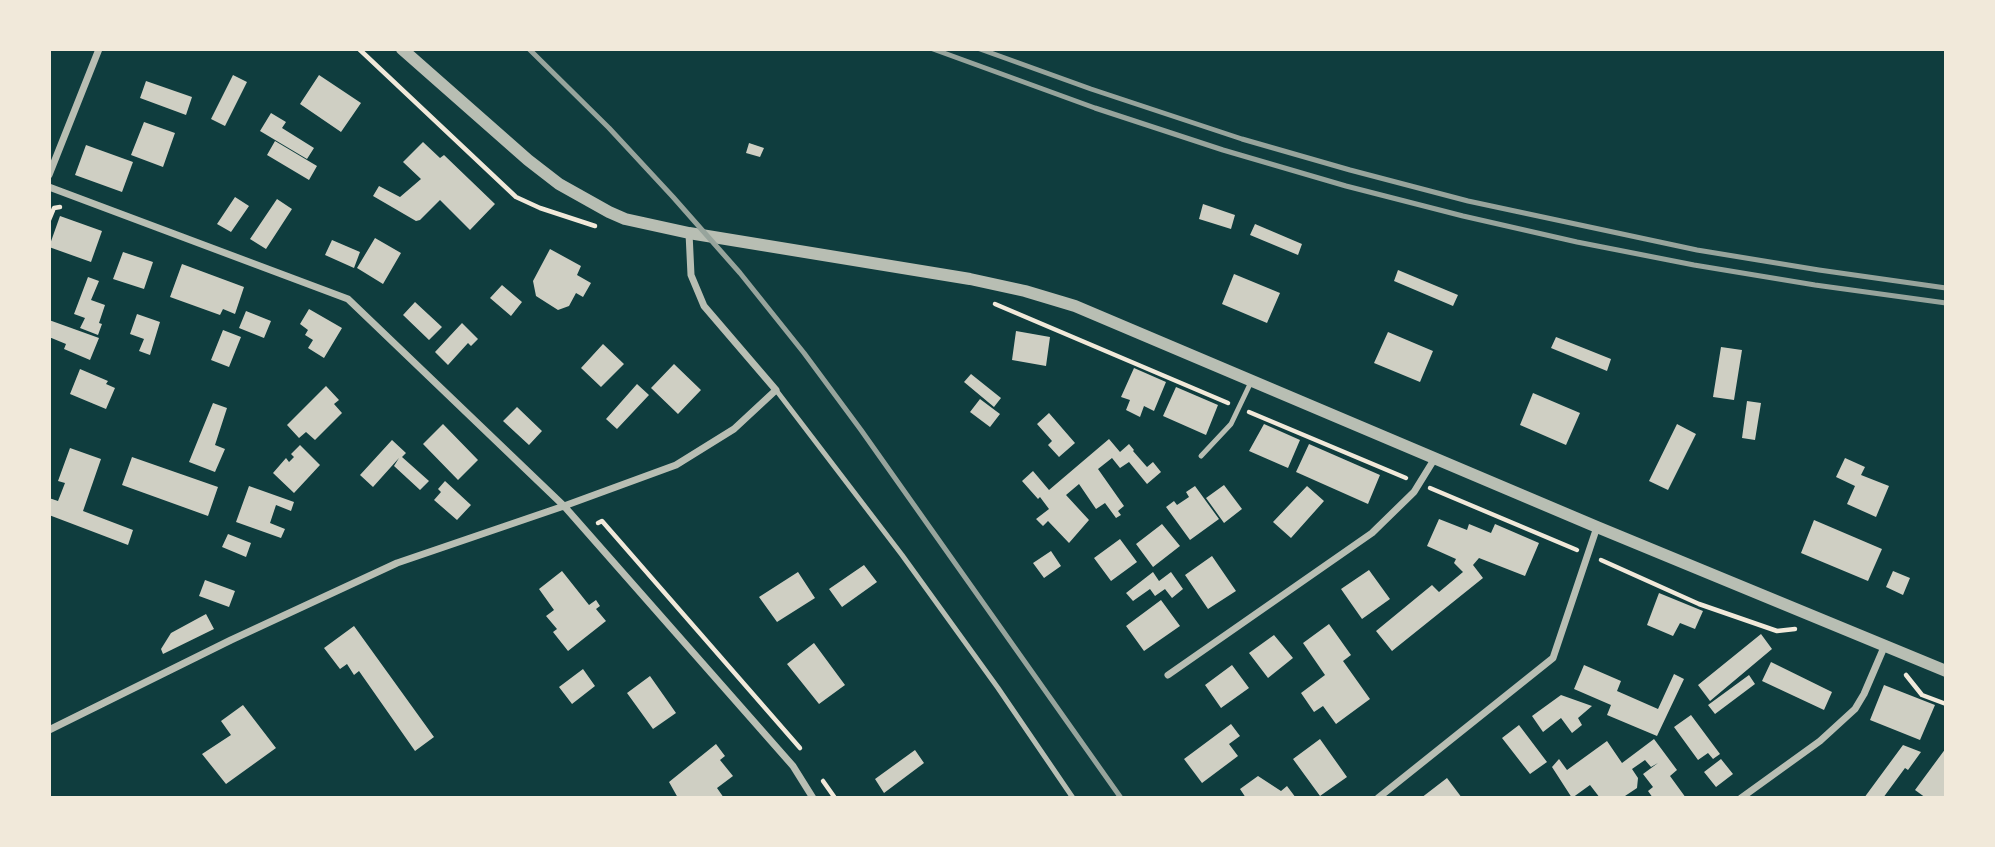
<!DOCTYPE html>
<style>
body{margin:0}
#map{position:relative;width:1995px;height:847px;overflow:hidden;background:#0f3d3e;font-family:"IBM Plex Sans",sans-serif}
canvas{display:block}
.frame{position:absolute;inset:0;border:51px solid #f1e9da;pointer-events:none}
</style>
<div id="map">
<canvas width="1995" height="847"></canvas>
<div class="frame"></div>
</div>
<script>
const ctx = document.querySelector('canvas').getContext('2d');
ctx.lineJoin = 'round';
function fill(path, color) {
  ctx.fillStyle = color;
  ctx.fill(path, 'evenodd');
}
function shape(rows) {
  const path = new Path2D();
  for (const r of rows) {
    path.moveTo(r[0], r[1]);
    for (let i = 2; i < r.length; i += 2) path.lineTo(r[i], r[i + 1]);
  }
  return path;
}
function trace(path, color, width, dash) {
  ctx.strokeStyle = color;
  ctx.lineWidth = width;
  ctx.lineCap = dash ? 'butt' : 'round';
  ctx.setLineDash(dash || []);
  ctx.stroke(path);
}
fill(shape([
 [233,75,247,82,225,126,211,119],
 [319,75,361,103,341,132,300,104],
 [146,81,192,97,186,115,140,98],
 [271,113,286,122,282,128,314,148,307,159,260,131],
 [144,122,175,133,163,167,131,155],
 [275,141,317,166,309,180,267,155],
 [423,142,440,158,444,155,495,204,470,230,440,200,420,220,416,221,373,196,379,186,400,197,421,179,403,162],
 [749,143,764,148,760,157,746,153],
 [86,145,133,162,122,192,75,175],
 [235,197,249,206,231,232,217,224],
 [277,199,292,209,266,249,250,239],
 [1203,204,1235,215,1231,229,1199,219],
 [60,216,102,231,91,262,49,247],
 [1255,224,1302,244,1298,255,1250,235],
 [375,238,401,253,383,284,357,268],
 [332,240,360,252,354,268,325,255],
 [550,249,581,266,577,275,591,283,583,297,576,293,569,306,558,310,536,296,533,281],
 [123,252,153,262,144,289,113,279],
 [182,264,244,287,235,314,223,309,220,315,170,297],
 [1398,270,1458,295,1453,306,1394,281],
 [1234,274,1280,293,1267,323,1222,304],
 [88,277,99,281,91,300,105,305,99,323,102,324,98,335,80,328,85,318,74,314],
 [502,285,522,302,511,316,490,298],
 [415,302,442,327,429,340,403,315],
 [309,309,342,328,324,358,308,348,313,340,305,335,308,330,300,324],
 [246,311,271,321,264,338,239,328],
 [137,314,160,322,150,355,139,351,144,339,130,334],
 [49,320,99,338,90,360,64,349,66,344,49,337],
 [462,323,478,339,471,346,468,343,448,365,435,352],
 [223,330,241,337,229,367,211,360],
 [1016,331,1050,337,1046,366,1012,360],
 [1388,332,1433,351,1420,382,1374,363],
 [1556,337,1611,359,1607,371,1551,348],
 [603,344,624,364,601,387,581,368],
 [1721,347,1742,350,1734,400,1713,397],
 [674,364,701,390,678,414,651,388],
 [1134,368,1166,382,1154,411,1144,406,1140,417,1126,410,1130,400,1121,397],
 [80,369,108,381,106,384,115,388,106,409,70,394],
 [971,374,1001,398,994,407,964,382],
 [637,384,649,395,617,429,606,419],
 [326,386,339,400,334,404,342,413,315,440,306,432,299,438,287,425],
 [1176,387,1218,405,1206,435,1163,416],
 [1533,393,1580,413,1566,445,1520,425],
 [980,399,1000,414,990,427,970,412],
 [1747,401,1761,403,1755,440,1742,438],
 [213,403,227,408,215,445,225,449,215,472,189,462],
 [517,407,542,431,529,445,503,421],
 [1049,413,1075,443,1059,457,1048,445,1052,441,1037,424],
 [443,424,478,460,458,480,423,444],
 [1264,424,1300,440,1288,468,1249,451],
 [1677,424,1696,434,1668,490,1649,481],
 [1109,439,1120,452,1129,444,1134,450,1133,451,1147,467,1153,462,1161,472,1147,484,1129,462,1120,468,1112,458,1098,469,1124,506,1118,511,1121,515,1116,518,1105,503,1096,509,1079,484,1066,495,1089,520,1069,543,1048,521,1043,526,1036,519,1049,509,1040,497,1038,499,1022,481,1033,471,1049,490],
 [392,440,406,453,402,457,429,481,420,490,394,466,399,458,373,487,360,475],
 [1309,444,1380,475,1368,504,1296,472],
 [300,445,320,465,294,493,273,473,286,458,289,462,294,457,291,454],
 [70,448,101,459,83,511,133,530,128,545,49,515,49,498,58,501,65,483,58,481],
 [132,457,218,487,208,516,122,485],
 [1845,458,1865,467,1861,475,1889,486,1876,517,1847,504,1855,486,1836,477],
 [445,481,471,505,457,520,434,500,441,492,438,489],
 [1224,485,1242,509,1224,523,1206,498],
 [249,486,294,502,291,511,276,505,270,523,285,529,281,538,236,522],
 [1195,486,1219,519,1190,540,1166,507,1174,501,1177,505,1189,497,1186,492],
 [1307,486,1324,501,1291,538,1273,522],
 [1439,519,1467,530,1469,524,1491,533,1495,524,1539,543,1525,576,1479,558,1473,565,1483,578,1392,651,1376,631,1432,585,1439,592,1463,572,1454,563,1456,559,1427,546],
 [1814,520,1882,549,1868,581,1801,553],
 [1162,524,1180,546,1153,567,1136,544],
 [228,534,251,543,246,557,222,547],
 [1120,539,1137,562,1111,581,1094,558],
 [1051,551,1061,566,1044,578,1033,563],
 [1212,556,1236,591,1208,609,1185,575],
 [864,565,877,582,842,607,829,589],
 [1369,570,1390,599,1362,619,1341,589],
 [562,571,589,605,596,600,600,606,596,609,606,621,568,651,553,632,557,629,546,616,554,610,539,589],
 [1893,571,1910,578,1903,595,1886,587],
 [798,572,815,598,777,622,759,597],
 [1153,572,1159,581,1171,572,1183,589,1172,598,1165,589,1155,596,1150,589,1133,601,1126,593],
 [205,580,235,591,229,607,199,596],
 [1659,593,1703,611,1695,629,1680,623,1673,636,1647,625],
 [1161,600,1180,626,1144,651,1126,626],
 [206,614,214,629,163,654,161,649,171,633],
 [1329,624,1351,655,1343,661,1370,699,1336,724,1323,706,1314,712,1301,693,1325,675,1303,643],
 [354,626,434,737,415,751,359,671,354,675,347,664,340,669,324,648],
 [1761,634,1772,649,1710,701,1698,685],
 [1274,635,1293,658,1268,678,1249,653],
 [814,643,845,685,819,704,787,664],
 [1771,662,1832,692,1824,710,1762,681],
 [1232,665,1249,688,1221,708,1205,685],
 [1584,665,1621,681,1617,691,1658,709,1674,674,1684,679,1657,736,1607,715,1611,705,1574,689],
 [583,669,595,686,572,704,559,687],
 [1749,675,1755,684,1715,714,1708,705],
 [650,676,676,713,653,729,627,693],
 [1884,685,1935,705,1920,740,1870,720],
 [1561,695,1592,706,1578,718,1582,725,1572,733,1561,718,1543,732,1532,716],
 [243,705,276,748,226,784,202,754,231,735,221,721],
 [1691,715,1720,754,1713,759,1708,753,1698,760,1674,727],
 [1231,724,1240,736,1229,744,1238,756,1202,783,1184,759],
 [1519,725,1547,762,1530,774,1502,738],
 [1320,739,1347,777,1320,796,1293,759],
 [1654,739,1677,770,1670,776,1686,798,1653,798,1648,791,1653,787,1643,774,1658,763,1651,767,1645,760,1632,769,1638,778,1637,788,1622,798,1600,798,1590,785,1572,798,1552,767,1559,759,1567,770,1607,741,1622,763],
 [716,744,725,756,720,760,733,776,717,788,724,798,678,798,669,782],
 [1903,745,1921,752,1908,770,1905,768,1883,798,1864,798],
 [1946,748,1946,798,1940,796,1938,798,1926,798,1915,790],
 [915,750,924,763,884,793,875,779],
 [1721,759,1733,774,1716,787,1704,772],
 [1258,776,1281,791,1287,786,1296,798,1246,798,1240,789],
 [1447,778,1462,798,1421,798]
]), '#cfcfc3');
trace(shape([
 [359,49,516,197,540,208,595,226],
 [49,220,54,208,60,207],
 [995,304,1228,403],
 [1249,412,1406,478],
 [1430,488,1577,550],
 [598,523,602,521,800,748],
 [1601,560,1699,604,1777,631,1795,629],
 [1906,675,1922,695,1946,704],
 [823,781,835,798]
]), '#f1e9da', 4.5);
trace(shape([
 [776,390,902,555,998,688,1073,798],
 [1201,456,1231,424,1252,380]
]), '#b8beb3', 5);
trace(shape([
 [49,175,99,49],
 [49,187,348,299,564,506,793,766,813,798],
 [1168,675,1372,533,1414,492,1435,458],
 [49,730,231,640,397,563,564,506,676,465,734,429,776,390,704,306,691,275,689,233],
 [1378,798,1553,658,1597,527],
 [1741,798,1820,741,1855,709,1864,694,1885,645]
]), '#b8beb3', 7);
trace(shape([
 [402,49,528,160,559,184,609,212,625,219,689,233,970,279,1025,291,1075,306,1597,527,1946,671]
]), '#b8beb3', 12);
trace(shape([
 [529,49,609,128,673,197,740,273,804,353,861,430,1121,798],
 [933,49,1095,108,1223,150,1346,186,1463,216,1577,242,1694,265,1815,285,1946,303],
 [980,49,1091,89,1242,139,1350,170,1468,201,1697,250,1819,270,1946,288]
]), '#97a49c', 5);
</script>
